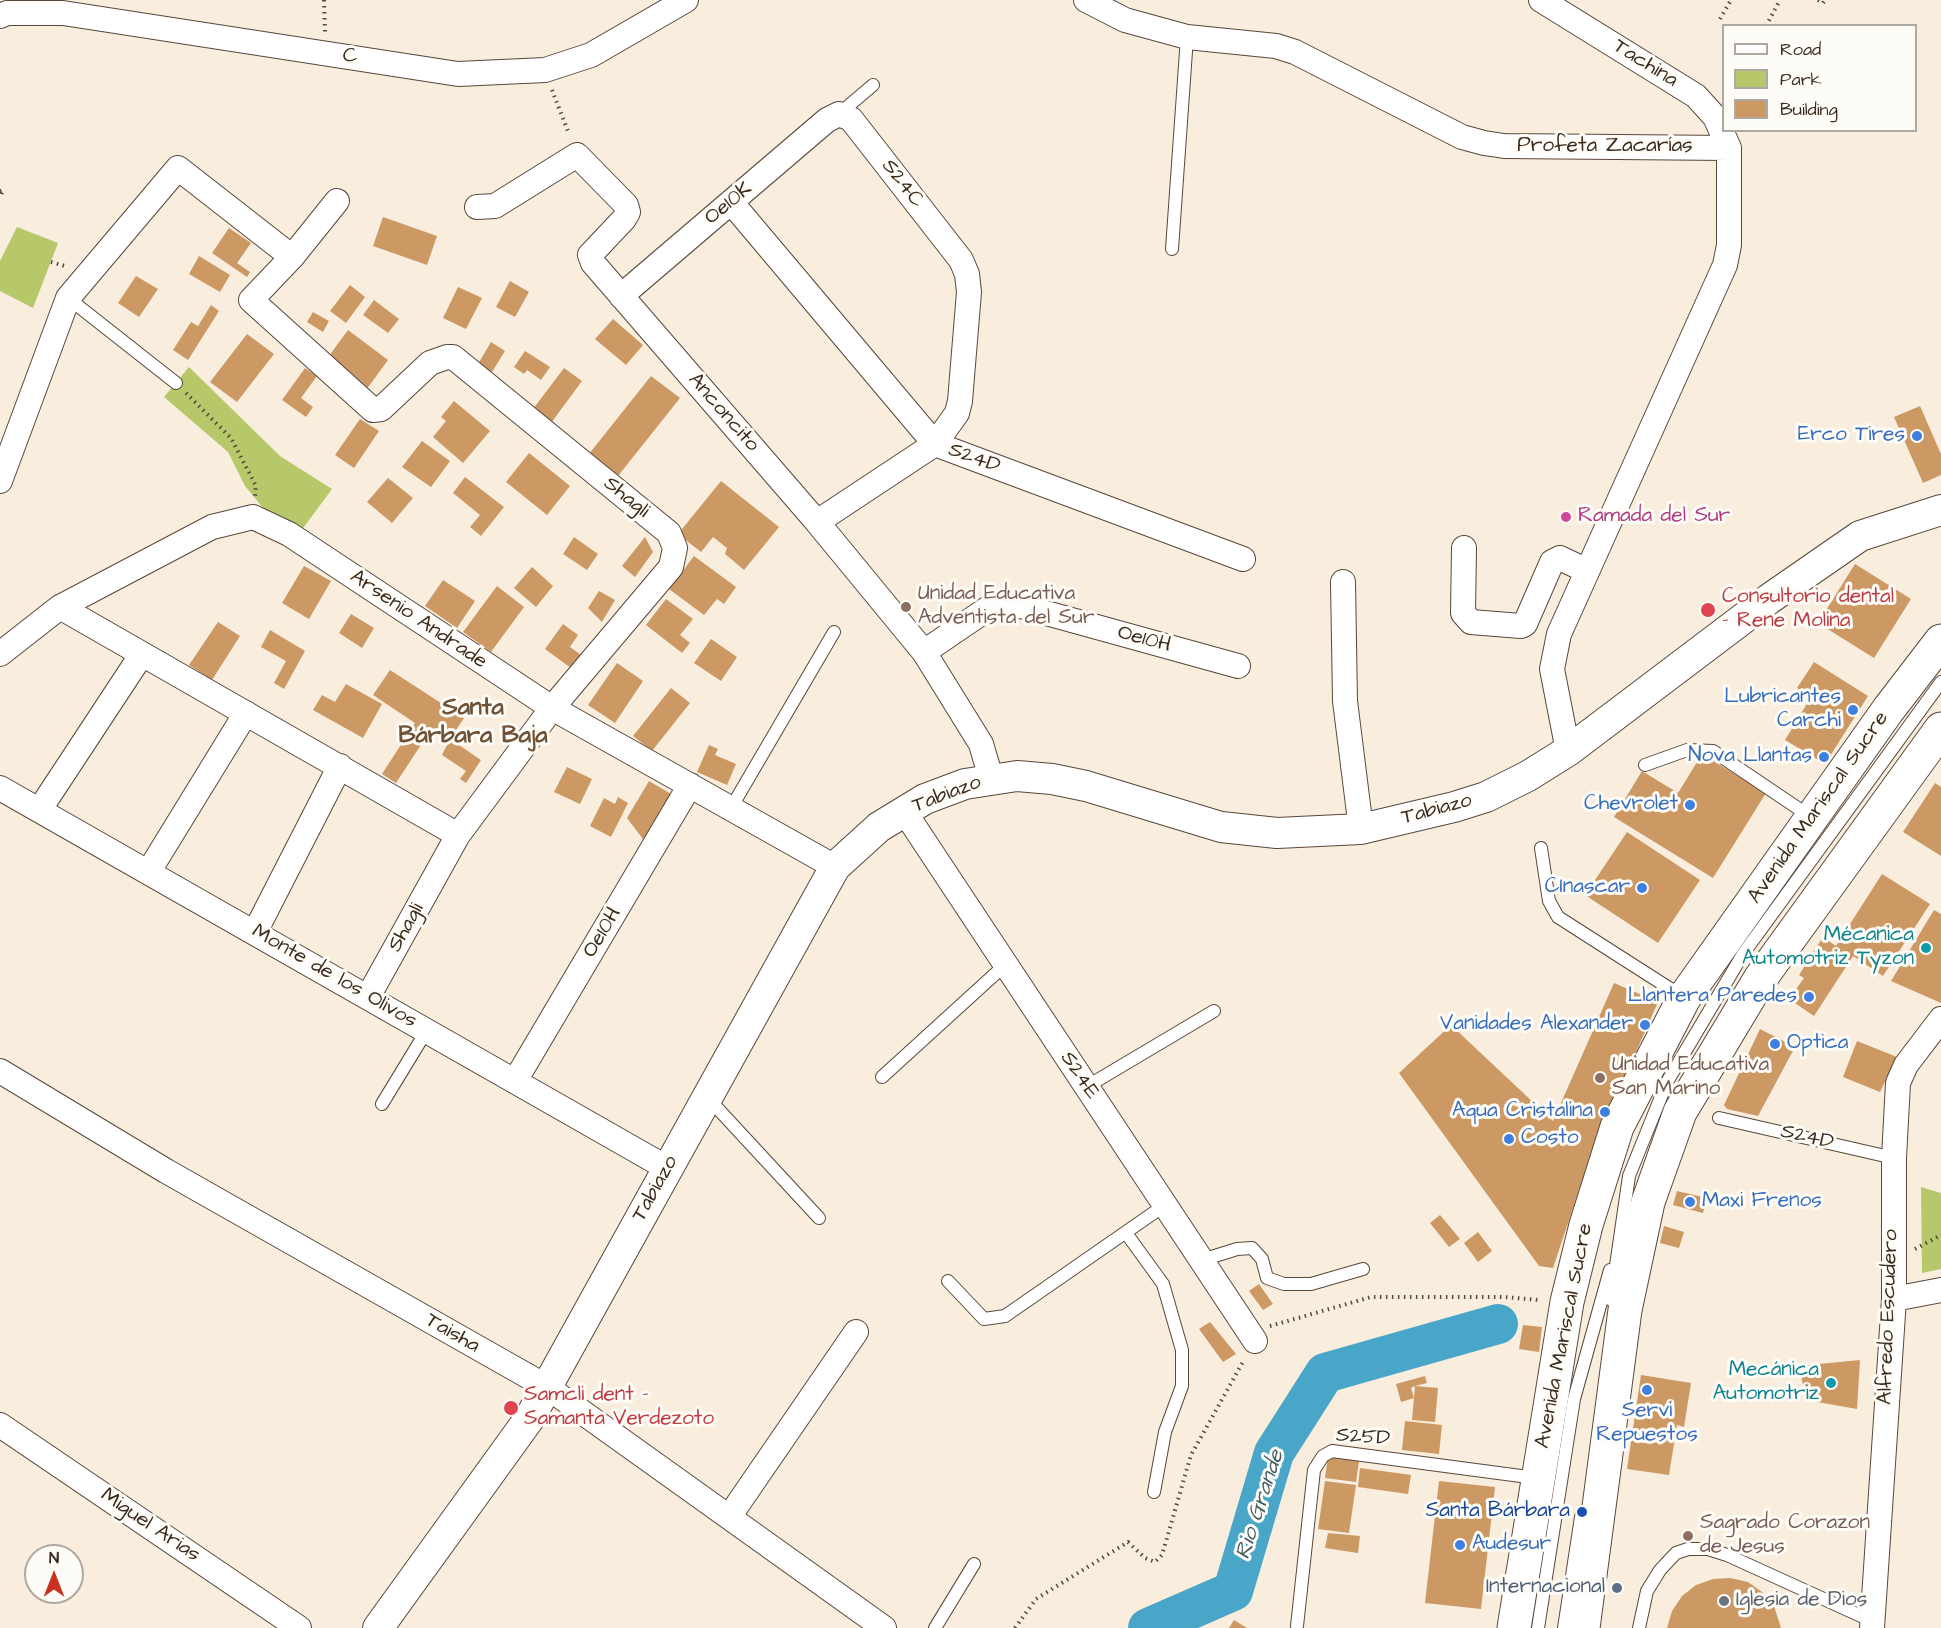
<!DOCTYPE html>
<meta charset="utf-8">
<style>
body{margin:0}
#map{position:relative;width:1941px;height:1628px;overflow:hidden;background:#f9edde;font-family:"Architects Daughter",sans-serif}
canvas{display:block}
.legend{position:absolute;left:1722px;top:24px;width:195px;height:108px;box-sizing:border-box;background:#fdfcf7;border:2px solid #afa8a0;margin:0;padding:8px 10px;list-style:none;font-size:18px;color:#3b2a1e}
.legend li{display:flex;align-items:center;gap:12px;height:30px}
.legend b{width:30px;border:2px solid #afa8a0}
.north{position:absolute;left:24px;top:1544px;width:60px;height:60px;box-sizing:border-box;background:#fdfcf7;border:2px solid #afa8a0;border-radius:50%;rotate:0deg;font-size:16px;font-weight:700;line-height:24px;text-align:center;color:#3b2a1e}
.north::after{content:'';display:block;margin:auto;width:21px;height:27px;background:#c8321e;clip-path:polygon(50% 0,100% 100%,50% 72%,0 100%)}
</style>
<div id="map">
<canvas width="1941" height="1628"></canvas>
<ul class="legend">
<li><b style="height:8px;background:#fff"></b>Road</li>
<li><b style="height:16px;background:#b7c86b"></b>Park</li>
<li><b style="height:16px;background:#cc9964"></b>Building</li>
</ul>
<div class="north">N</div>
</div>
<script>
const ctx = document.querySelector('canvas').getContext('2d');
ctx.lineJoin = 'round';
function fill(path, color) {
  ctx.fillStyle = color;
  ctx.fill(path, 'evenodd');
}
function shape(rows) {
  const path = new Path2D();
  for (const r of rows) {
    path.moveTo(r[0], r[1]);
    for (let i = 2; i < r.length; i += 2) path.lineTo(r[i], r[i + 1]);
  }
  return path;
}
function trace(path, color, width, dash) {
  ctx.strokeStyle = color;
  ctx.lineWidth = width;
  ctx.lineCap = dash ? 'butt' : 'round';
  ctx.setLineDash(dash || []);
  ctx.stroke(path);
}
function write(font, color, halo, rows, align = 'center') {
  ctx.font = font + ' "Architects Daughter",sans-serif';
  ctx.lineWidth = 6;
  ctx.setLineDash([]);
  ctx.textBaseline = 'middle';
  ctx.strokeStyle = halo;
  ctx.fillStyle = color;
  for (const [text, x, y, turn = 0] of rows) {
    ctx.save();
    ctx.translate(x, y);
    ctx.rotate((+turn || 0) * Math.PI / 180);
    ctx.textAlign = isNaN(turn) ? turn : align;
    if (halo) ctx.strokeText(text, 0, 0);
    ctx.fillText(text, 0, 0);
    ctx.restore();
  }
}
fill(shape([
 [17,227,58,243,33,308,0,291,0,261],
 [189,367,280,456,332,489,301,531,264,509,245,486,228,452,164,397],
 [1921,1187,1941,1193,1941,1269,1922,1273]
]), '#b7c86b');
trace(shape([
 [1148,1628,1233,1591,1274,1453,1325,1373,1498,1324]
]), '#49a6c8', 40);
fill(shape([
 [383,217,437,236,427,265,373,246],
 [229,228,251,243,237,263,250,272,247,277,212,253],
 [199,256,230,275,220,292,189,274],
 [136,276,158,289,139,317,118,303],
 [510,281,529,292,515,317,496,307],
 [350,285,365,297,346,323,330,311],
 [458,287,482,298,466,329,443,318],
 [374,300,399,319,388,333,363,315],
 [211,305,219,311,188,360,173,350,191,322,198,326],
 [313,312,329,321,323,332,307,322],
 [613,319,643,345,626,365,595,339],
 [348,330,388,360,366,390,326,360],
 [247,334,274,354,237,402,210,382],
 [491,342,505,351,492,372,478,364],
 [525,351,550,367,541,380,527,370,524,374,514,367],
 [305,368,317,376,301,398,313,407,306,417,282,400],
 [564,368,582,381,551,423,533,409],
 [651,376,680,398,618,476,589,454],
 [454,401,490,431,463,463,433,437,446,421,441,417],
 [1920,406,1941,454,1941,475,1923,483,1894,417],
 [360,419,379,431,354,468,335,455],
 [422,441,450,461,431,487,402,467],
 [529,453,570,486,547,515,506,482],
 [465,477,504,507,481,536,470,527,480,515,453,493],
 [388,478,413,498,392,523,367,502],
 [721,481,779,527,744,570,725,554,727,548,713,537,701,552,678,534],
 [574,537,598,554,587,570,563,554],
 [645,537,653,552,635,577,622,566],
 [694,556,736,587,724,604,717,599,704,615,669,589],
 [1855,564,1911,599,1874,658,1818,623],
 [304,566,331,581,309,619,282,603],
 [532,567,553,586,536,607,514,588],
 [443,580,475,601,457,628,425,606],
 [497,586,524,607,491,652,463,632],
 [599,591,615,600,602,622,588,608],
 [666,599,693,619,680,635,690,643,682,653,646,625],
 [351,614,374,628,362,648,339,633],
 [218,622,240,636,212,680,189,665],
 [563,624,578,635,570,647,581,655,571,668,545,649],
 [270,630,305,651,284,689,274,683,286,661,261,647],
 [711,639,737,657,721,681,694,663],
 [1814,662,1868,696,1825,764,1785,740,1811,697,1797,688],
 [617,663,643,681,615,723,588,705],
 [390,670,464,718,450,739,432,728,396,783,382,774,415,723,373,695],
 [346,684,382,704,363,738,313,710,322,695,335,702],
 [671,688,690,703,652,751,633,736],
 [450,739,481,760,466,783,460,779,466,771,442,755],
 [709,745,718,749,715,755,736,764,727,785,697,772],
 [1702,754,1766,793,1713,878,1614,817,1642,771,1678,793],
 [567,767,592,779,580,804,554,792],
 [649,781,678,798,649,847,627,818],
 [1935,783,1941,787,1941,856,1903,832],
 [618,797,628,803,611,837,590,826,604,798,615,804],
 [1627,832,1700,880,1658,943,1585,895],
 [1882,874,1930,904,1883,976,1853,956,1814,1016,1789,999,1804,978,1799,975,1823,937,1836,946],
 [1934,910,1941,914,1941,1003,1891,981],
 [1614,983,1658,1002,1590,1157,1553,1268,1539,1266,1399,1073,1451,1025,1553,1121],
 [1760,1029,1795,1047,1758,1116,1727,1109,1724,1105],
 [1857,1041,1897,1057,1880,1092,1843,1077],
 [1677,1191,1707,1198,1703,1213,1673,1205],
 [1440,1215,1460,1239,1449,1247,1430,1223],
 [1664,1226,1684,1232,1679,1248,1660,1243],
 [1478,1232,1492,1251,1478,1262,1464,1243],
 [1259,1284,1273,1304,1263,1310,1249,1291],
 [1210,1322,1236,1354,1223,1362,1199,1329],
 [1523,1325,1542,1327,1539,1352,1519,1349],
 [1860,1360,1857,1409,1806,1400,1799,1366],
 [1641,1375,1691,1383,1684,1427,1677,1425,1669,1475,1627,1469],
 [1425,1376,1427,1383,1415,1386,1438,1388,1435,1422,1412,1420,1415,1386,1411,1388,1414,1398,1401,1402,1396,1384],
 [1405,1421,1442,1425,1439,1454,1402,1450],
 [1328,1457,1359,1461,1356,1482,1325,1478],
 [1360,1468,1411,1475,1408,1494,1358,1487],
 [1325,1481,1356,1485,1349,1533,1318,1529],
 [1439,1481,1495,1487,1481,1609,1425,1603],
 [1328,1533,1360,1536,1358,1553,1325,1548],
 [1730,1578,1748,1582,1762,1592,1774,1606,1781,1628,1667,1628,1672,1611,1682,1596,1696,1585,1713,1579],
 [1234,1620,1247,1628,1229,1628]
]), '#cc9964');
const service = shape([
 [839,114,873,85],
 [1172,249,1187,37],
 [68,298,176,383],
 [1645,765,1687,750,1713,751,1811,817],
 [731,808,834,632],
 [1541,848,1549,901,1558,917,1683,997],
 [882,1077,1005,965],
 [1086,1087,1214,1011],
 [707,1097,819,1218],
 [382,1104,427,1030],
 [1719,1118,1894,1158],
 [1126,1233,1163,1284,1182,1350,1182,1386,1165,1432,1154,1492],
 [1202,1260,1237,1249,1252,1248,1262,1259,1267,1278,1284,1284,1311,1284,1363,1269],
 [948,1281,984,1319,1005,1316,1165,1205],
 [1611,1300,1629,1176,1667,1082,1743,954,1941,682],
 [1297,1626,1314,1470,1323,1456,1332,1451,1536,1478],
 [935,1628,974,1564],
 [1538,1628,1574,1399,1610,1270],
 [1564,1628,1581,1517],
 [1639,1628,1647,1591,1660,1570,1676,1553,1688,1549,1708,1549,1727,1555,1872,1621]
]);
const minor = shape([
 [1086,0,1125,20,1187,37,1276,46,1295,52,1462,137,1484,143,1504,146,1729,148],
 [1541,0,1696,96,1715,117,1729,148,1729,245,1725,265,1559,634,1552,669,1568,751],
 [0,16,7,13,63,13,458,74,545,70,591,55,686,0],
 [337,201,292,257,251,300,373,410,381,409,430,363,447,357,453,357,669,533,675,548,671,567,552,708,458,835,368,997],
 [731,202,935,444,1243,559],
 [477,207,495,206,577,155,626,205,628,212,624,219,590,255,593,263,817,522,924,652,981,744,991,778],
 [621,296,827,120,839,114,851,119,961,260,967,274,969,292,960,401,957,413,935,444,817,522],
 [0,481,68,298,178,168,292,257],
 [1464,548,1463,613,1471,622,1521,626,1525,624,1552,562,1560,558,1587,571],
 [1343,582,1345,701,1361,829],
 [60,607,458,835],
 [924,652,996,603,1010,603,1238,666],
 [0,654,60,607,212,527,253,517,289,534,552,708,835,867],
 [0,788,667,1168],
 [40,809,142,654],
 [904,811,1255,1341],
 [149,871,246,713],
 [255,932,340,766],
 [0,1071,166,1171,547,1387,884,1628],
 [515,1081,690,785],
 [1894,1299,1941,1290],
 [0,1425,299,1628],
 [729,1517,856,1332],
 [1872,1628,1894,1299,1894,1158,1898,1083,1906,1065,1941,1019]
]);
const tertiary = shape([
 [378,1628,529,1419,835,867,879,827,925,799,965,784,1017,776,1052,779,1086,786,1221,827,1277,833,1361,829,1454,807,1486,797,1528,776,1568,751,1769,599,1860,536,1941,510]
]);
const primary = shape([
 [1514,1628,1567,1302,1586,1225,1617,1127,1684,998,1888,710,1941,641],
 [1583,1628,1625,1310,1648,1202,1680,1112,1760,979,1941,729]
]);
trace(service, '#58473b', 14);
trace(minor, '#58473b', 26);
trace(tertiary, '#58473b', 32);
trace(primary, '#58473b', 35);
trace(shape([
 [324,0,325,32],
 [1818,0,1823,3,1825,0],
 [1720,19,1731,0],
 [1766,26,1780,0],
 [552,90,569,134],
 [0,191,3,190,0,198],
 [51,262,65,266],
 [186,393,231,438,256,486,255,496],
 [1915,1249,1941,1235],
 [1270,1326,1371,1297,1504,1297,1540,1300],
 [1015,1628,1036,1599,1128,1542,1145,1558,1155,1562,1162,1555,1191,1455,1244,1360]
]), '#58473b', 4, [1.5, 4.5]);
trace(service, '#fff', 12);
trace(minor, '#fff', 24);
trace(tertiary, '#fff', 30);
trace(primary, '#fff', 33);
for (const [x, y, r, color] of [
 [1917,436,6,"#3f7fe0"],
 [1566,517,6,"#d1479c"],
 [906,607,6,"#8d6e63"],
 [1708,610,8,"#e0444e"],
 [1853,710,6,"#3f7fe0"],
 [1824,757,6,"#3f7fe0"],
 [1690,805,6,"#3f7fe0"],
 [1642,888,6,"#3f7fe0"],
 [1926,948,6,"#0f9aa8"],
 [1809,997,6,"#3f7fe0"],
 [1645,1025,6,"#3f7fe0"],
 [1775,1044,6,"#3f7fe0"],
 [1600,1078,6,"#8d6e63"],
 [1605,1112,6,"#3f7fe0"],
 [1509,1139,6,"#3f7fe0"],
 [1690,1202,6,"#3f7fe0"],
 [1831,1383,6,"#0f9aa8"],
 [1647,1390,6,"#3f7fe0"],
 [511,1408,8,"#e0444e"],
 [1582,1512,6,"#1a4fb4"],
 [1688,1536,6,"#8d6e63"],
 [1460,1545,6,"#3f7fe0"],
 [1617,1588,6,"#5c6f8a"],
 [1724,1601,6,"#6b7280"]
]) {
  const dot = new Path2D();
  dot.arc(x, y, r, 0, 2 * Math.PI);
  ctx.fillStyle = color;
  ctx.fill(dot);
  trace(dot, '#fdfcf7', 2);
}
write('21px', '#3b2a1e', '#fdfcf7', [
 ["C",350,57,9],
 ["Tachina",1645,64,32],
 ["Profeta Zacarías",1605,147],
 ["S24C",902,184,52],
 ["Oe10K",729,204,-40],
 ["Anconcito",723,413,49],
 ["S24D",974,459,20],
 ["Shagli",626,498,39],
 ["Arsenio Andrade",418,620,34],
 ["Oe10H",1144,640,15],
 ["Tabiazo",947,795,-21],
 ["Avenida Mariscal Sucre",1819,808,-55],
 ["Tabiazo",1437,810,-15],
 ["Shagli",407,928,-61],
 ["Oe10H",603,933,-59],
 ["Monte de los Olivos",334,977,30],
 ["S24E",1079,1076,56],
 ["S24D",1807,1138,13],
 ["Tabiazo",656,1189,-61],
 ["Alfredo Escudero",1889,1317,-88],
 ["Taisha",452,1334,30],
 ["Avenida Mariscal Sucre",1565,1336,-79],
 ["S25D",1363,1438,4],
 ["Miguel Arias",150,1526,34]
]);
write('21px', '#366cbe', '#fdfcf7', [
 ["Erco Tires",1905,436],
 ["Lubricantes",1841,698],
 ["Carchi",1841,722],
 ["Nova Llantas",1812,757],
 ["Chevrolet",1678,805],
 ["CInascar",1630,888],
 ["Llantera Paredes",1797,997],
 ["Vanidades Alexander",1633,1025],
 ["Optica",1787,1044,"left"],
 ["Aqua Cristalina",1593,1112],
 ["Costo",1521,1139,"left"],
 ["Maxi Frenos",1702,1202,"left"],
 ["Servi",1647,1412,"center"],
 ["Repuestos",1647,1436,"center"],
 ["Audesur",1472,1545,"left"]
], 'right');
write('21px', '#b23c85', '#fdfcf7', [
 ["Ramada del Sur",1578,517]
], 'left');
write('21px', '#785e54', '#fdfcf7', [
 ["Unidad Educativa",918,595],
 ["Adventista del Sur",918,619],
 ["Unidad Educativa",1612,1066],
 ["San Marino",1612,1090],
 ["Sagrado Corazon",1700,1524],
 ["de Jesus",1700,1548]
], 'left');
write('21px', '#be3a42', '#fdfcf7', [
 ["Consultorio dental",1722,598],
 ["- Rene Molina",1722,622],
 ["Samcli dent -",524,1396],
 ["Samanta Verdezoto",524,1420]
], 'left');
write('21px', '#0d838f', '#fdfcf7', [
 ["Mécanica",1914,936],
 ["Automotriz Tyzon",1914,960],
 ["Mecánica",1819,1371],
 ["Automotriz",1819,1395]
], 'right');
write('21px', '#164399', '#fdfcf7', [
 ["Santa Bárbara",1570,1512]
], 'right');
write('21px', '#4e5e75', '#fdfcf7', [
 ["Internacional",1605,1588]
], 'right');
write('21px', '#5b616d', '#fdfcf7', [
 ["Iglesia de Dios",1736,1601]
], 'left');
write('italic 22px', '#415c62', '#fdfcf7', [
 ["Rio Grande",1261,1505,-72]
]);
write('bold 24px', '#6e5136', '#fdfcf7', [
 ["Santa",473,709],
 ["Bárbara Baja",473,737]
]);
</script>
